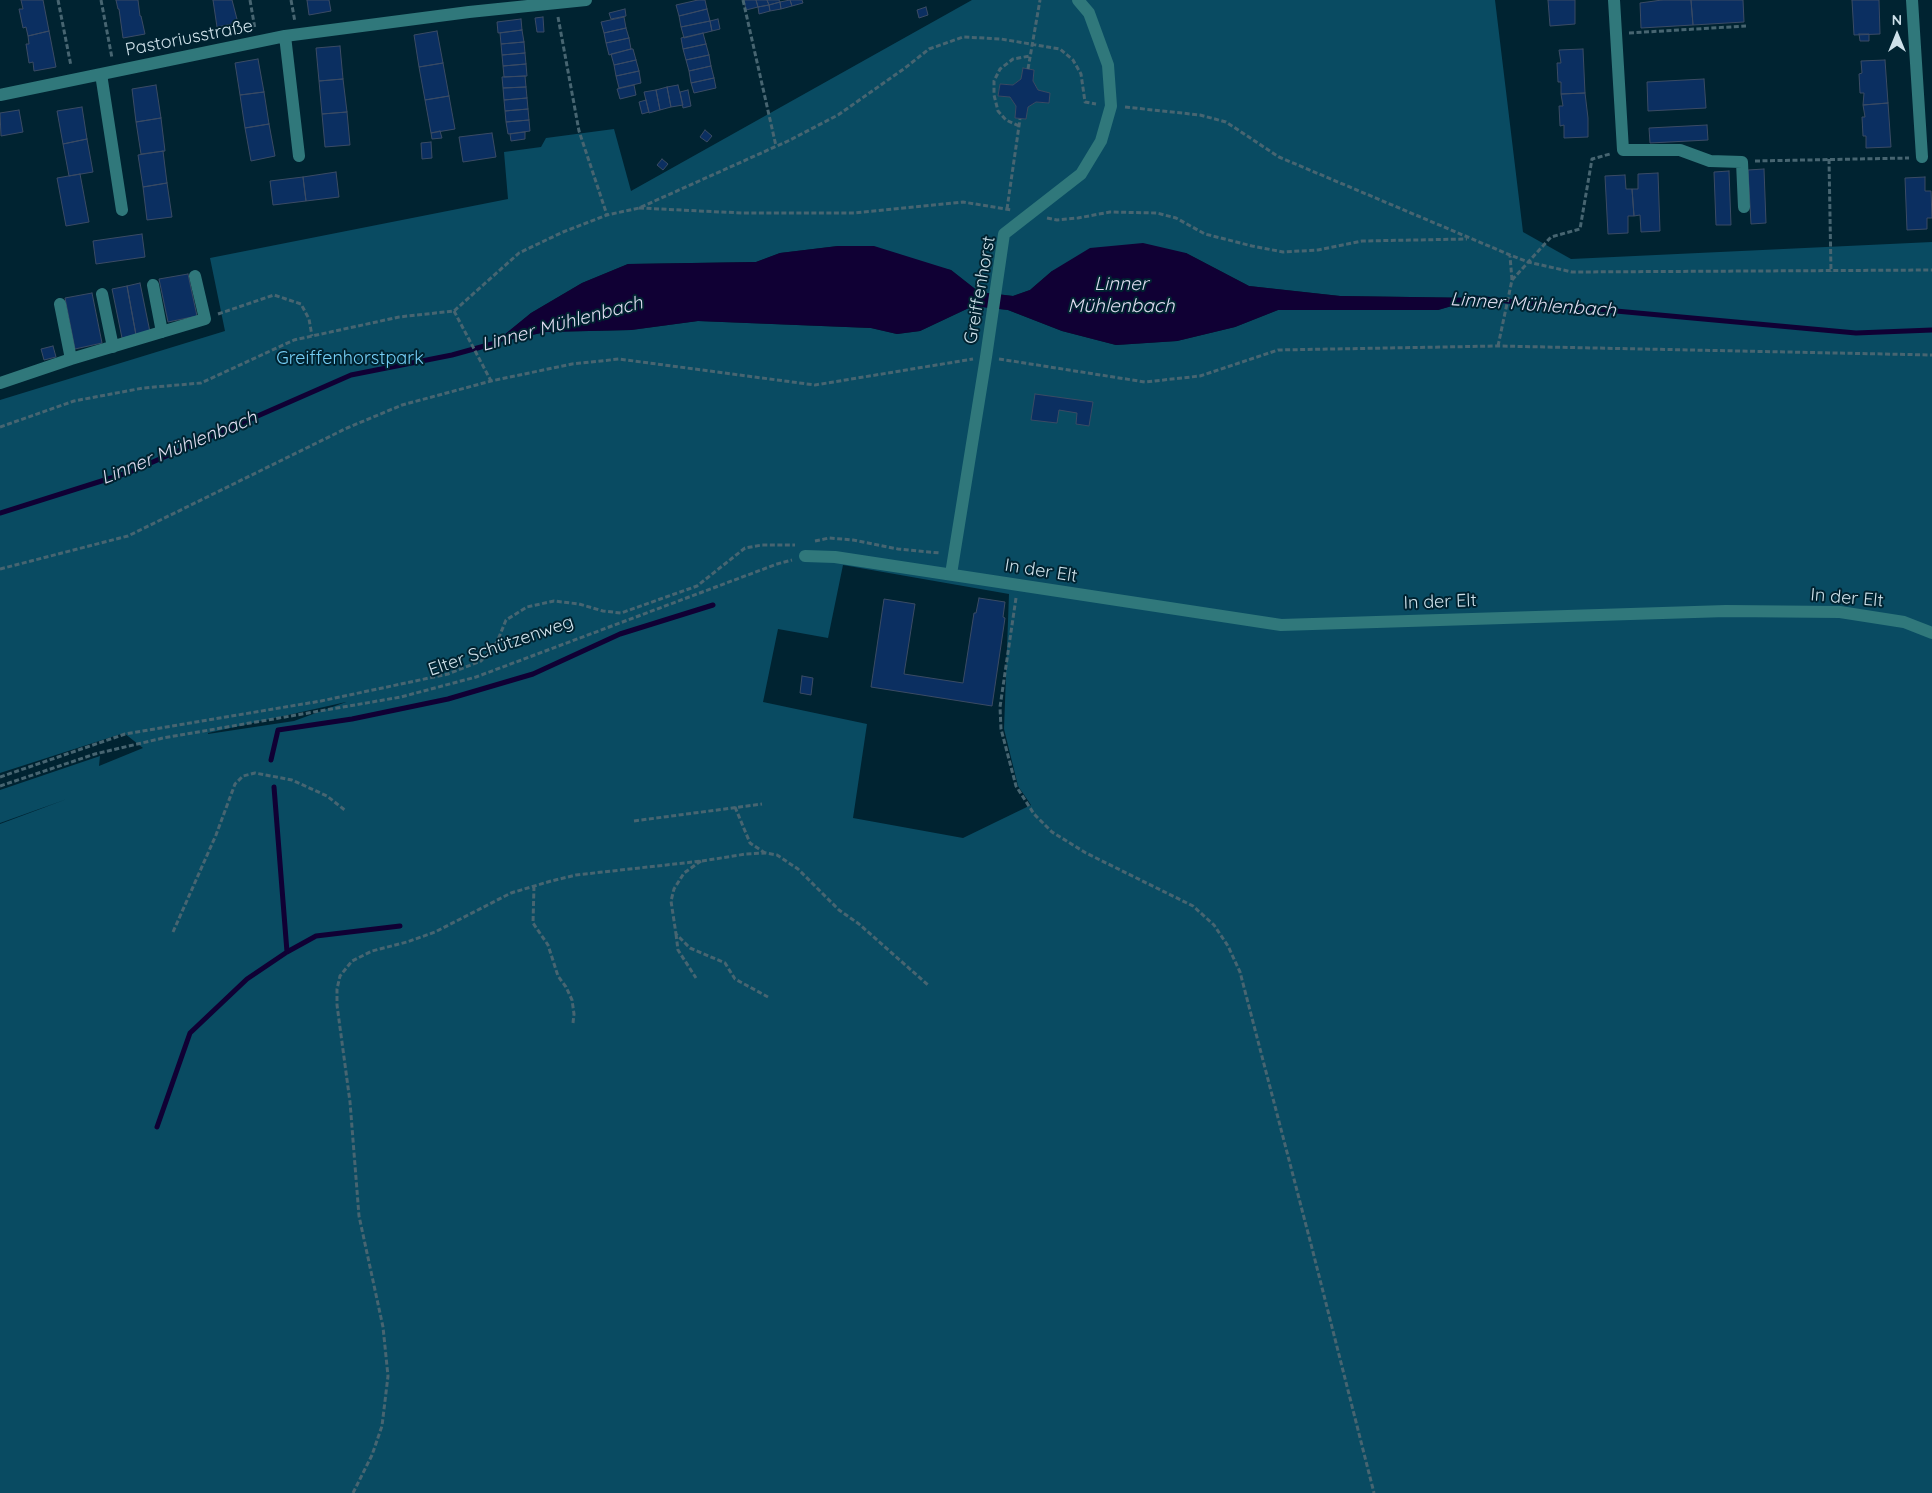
<!DOCTYPE html>
<meta charset="utf-8">
<style>
body{margin:0}
#map{position:relative;width:1932px;height:1493px;overflow:hidden;background:#002331;font-family:Quicksand,sans-serif}
canvas{display:block}
.north{position:absolute;left:1872px;top:10px;width:50px;height:50px;-webkit-text-stroke:4px #002331;paint-order:stroke;rotate:0deg;font-size:14px;font-weight:700;line-height:20px;text-align:center;color:#cee1ea}
.north::after{content:'';display:block;margin:auto;width:18px;height:22px;background:#cee1ea;clip-path:polygon(50% 0,100% 100%,50% 72%,0 100%)}
</style>
<div id="map">
<canvas width="1932" height="1493"></canvas>
<div class="north">N</div>
</div>
<script>
const ctx = document.querySelector('canvas').getContext('2d');
ctx.lineJoin = 'round';
function fill(path, color) {
  ctx.fillStyle = color;
  ctx.fill(path, 'evenodd');
}
function shape(rows) {
  const path = new Path2D();
  for (const r of rows) {
    path.moveTo(r[0], r[1]);
    for (let i = 2; i < r.length; i += 2) path.lineTo(r[i], r[i + 1]);
  }
  return path;
}
function trace(path, color, width, dash) {
  ctx.strokeStyle = color;
  ctx.lineWidth = width;
  ctx.lineCap = dash ? 'butt' : 'round';
  ctx.setLineDash(dash || []);
  ctx.stroke(path);
}
function write(font, color, halo, rows, align = 'center') {
  ctx.font = font + ' Quicksand,sans-serif';
  ctx.lineWidth = 4;
  ctx.setLineDash([]);
  ctx.textBaseline = 'middle';
  ctx.strokeStyle = halo;
  ctx.fillStyle = color;
  for (const [text, x, y, turn = 0] of rows) {
    ctx.save();
    ctx.translate(x, y);
    ctx.rotate((+turn || 0) * Math.PI / 180);
    ctx.textAlign = isNaN(turn) ? turn : align;
    if (halo) ctx.strokeText(text, 0, 0);
    ctx.fillText(text, 0, 0);
    ctx.restore();
  }
}
fill(shape([
 [972,0,1495,0,1523,232,1571,259,1932,242,1932,1493,0,1493,0,824,67,799,0,823,0,790,100,756,99,766,143,748,124,733,0,773,0,400,225,331,210,258,508,199,504,152,541,147,546,138,614,129,631,191],
 [1023,68,1034,70,1033,81,1038,90,1050,93,1048,103,1036,102,1028,107,1026,119,1015,118,1016,106,1010,97,998,96,1000,84,1013,85,1021,79],
 [838,246,951,270,979,292,1013,296,1030,290,1052,271,1186,253,1249,286,1340,296,1478,298,1438,310,1278,310,1235,327,1177,341,1116,345,1062,331,1008,310,973,306,920,331,897,334,871,328,698,321,631,330,546,332,495,343,531,313,582,283,628,264,756,262,780,253],
 [843,565,1009,594,1004,729,1018,786,1031,805,963,838,853,818,867,724,763,702,778,629,828,638],
 [346,702,294,721,208,734,208,733]
]), '#094b62');
fill(shape([
 [1143,243,1186,253,1249,286,1340,296,1480,298,1438,310,1278,310,1235,327,1177,341,1116,345,1062,331,1008,310,973,306,920,331,897,334,871,328,698,321,631,330,546,332,494,343,531,313,582,283,628,264,756,262,780,253,838,246,874,246,951,270,979,292,1013,296,1030,290,1052,271,1090,248]
]), '#100034');
trace(shape([
 [1474,298,1856,333,1932,330],
 [0,513,130,472,351,375,452,355,499,342],
 [271,760,278,730,352,719,448,699,533,674,620,634,713,605],
 [274,787,287,952],
 [157,1127,190,1033,247,979,287,952,316,936,400,926]
]), '#100034', 5);
const building = shape([
 [21,0,43,0,49,31,28,36,26,27,23,28,19,9,23,9,21,0],
 [116,0,138,0,140,16,141,16,145,34,123,38,119,9,118,9,116,0],
 [213,0,232,0,238,23,217,27,213,0],
 [307,0,329,0,331,11,309,15,307,0],
 [698,0,705,0,707,9,679,16,676,5,698,0],
 [744,0,756,0,758,7,746,10,744,0],
 [756,0,767,0,769,5,758,7,756,0],
 [767,0,779,0,780,2,769,5,767,0],
 [790,0,792,6,781,9,780,2,790,0],
 [790,0,802,0,803,3,792,6,790,0],
 [1548,0,1575,0,1575,24,1550,26,1548,0],
 [1662,0,1691,0,1693,25,1641,28,1640,3,1662,0],
 [1691,0,1743,0,1744,22,1693,25,1691,0],
 [1852,0,1879,0,1880,34,1854,35,1852,0],
 [780,2,781,9,770,11,769,5,780,2],
 [769,5,770,11,759,14,758,7,769,5],
 [926,7,928,15,919,18,917,10,926,7],
 [625,9,626,16,611,19,609,13,625,9],
 [707,9,710,21,681,27,679,16,707,9],
 [543,17,544,32,537,32,535,18,543,17],
 [624,17,626,28,604,33,601,22,624,17],
 [521,19,522,30,498,33,497,22,521,19],
 [718,19,720,29,712,31,710,21,718,19],
 [710,21,712,31,684,38,681,27,710,21],
 [626,28,629,38,606,43,604,33,626,28],
 [522,30,524,42,501,44,500,33,522,30],
 [49,31,56,67,34,71,33,62,29,63,26,44,29,44,28,36,49,31],
 [437,31,443,63,419,67,414,35,437,31],
 [703,33,706,44,683,49,681,38,703,33],
 [1859,34,1869,34,1869,41,1860,41,1859,34],
 [629,38,631,49,609,55,606,43,629,38],
 [524,42,525,53,502,55,501,44,524,42],
 [706,44,709,55,686,60,683,49,706,44],
 [340,46,343,79,319,81,316,48,340,46],
 [631,49,633,49,636,60,614,65,611,54,631,49],
 [1583,49,1585,93,1561,94,1561,82,1558,82,1557,63,1561,63,1559,50,1583,49],
 [525,53,526,64,503,66,502,55,525,53],
 [709,55,711,66,689,71,686,60,709,55],
 [258,59,264,92,240,95,235,63,258,59],
 [636,60,639,71,616,76,614,65,636,60],
 [1885,60,1888,103,1863,105,1864,93,1860,93,1859,74,1862,73,1861,61,1885,60],
 [443,63,449,96,425,100,419,67,443,63],
 [526,64,527,76,504,77,503,66,526,64],
 [711,66,714,78,691,83,689,71,711,66],
 [1023,68,1034,70,1033,81,1038,90,1050,93,1049,103,1036,102,1028,107,1026,119,1015,118,1016,106,1010,97,998,96,1000,84,1013,85,1021,79,1023,68],
 [639,71,641,83,619,88,616,76,639,71],
 [525,76,526,87,503,88,502,77,525,76],
 [714,78,716,88,694,93,691,83,714,78],
 [343,79,347,112,322,114,319,81,343,79],
 [1704,79,1706,108,1648,111,1647,82,1704,79],
 [156,85,161,118,136,122,132,89,156,85],
 [634,85,636,95,620,99,617,89,634,85],
 [678,85,683,105,671,107,667,87,678,85],
 [526,87,527,98,504,100,503,88,526,87],
 [667,87,671,107,660,110,656,90,667,87],
 [656,90,660,110,649,113,644,92,656,90],
 [688,90,691,106,683,108,680,92,688,90],
 [264,92,269,124,245,128,240,95,264,92],
 [1585,93,1588,118,1588,137,1564,138,1564,125,1560,126,1559,106,1563,106,1561,94,1585,93],
 [449,96,455,129,431,133,425,100,449,96],
 [527,98,528,109,505,111,504,100,527,98],
 [646,100,649,112,642,114,639,102,646,100],
 [1888,103,1891,147,1866,148,1866,136,1863,136,1862,117,1865,117,1863,105,1888,103],
 [82,107,87,139,63,144,57,111,82,107],
 [528,109,529,120,506,122,505,111,528,109],
 [19,110,23,132,1,136,0,113,19,110],
 [347,112,350,145,325,147,322,114,347,112],
 [161,118,165,151,141,154,136,122,161,118],
 [529,120,530,131,508,134,506,122,529,120],
 [269,124,275,156,251,161,245,128,269,124],
 [1707,125,1708,140,1650,143,1649,128,1707,125],
 [705,130,712,136,707,142,700,137,705,130],
 [440,131,442,138,432,139,431,133,440,131],
 [525,132,525,139,511,141,510,134,525,132],
 [492,133,496,157,463,162,459,137,492,133],
 [87,139,93,172,69,176,63,144,87,139],
 [431,142,432,158,422,159,421,143,431,142],
 [163,151,167,183,143,187,138,155,163,151],
 [662,159,668,164,663,170,657,165,662,159],
 [1764,169,1766,223,1751,224,1748,170,1764,169],
 [1729,171,1731,225,1716,225,1714,172,1729,171],
 [336,172,339,197,306,201,303,177,336,172],
 [1658,173,1660,231,1641,232,1640,215,1634,216,1632,189,1638,189,1638,174,1658,173],
 [80,174,89,222,66,226,57,178,80,174],
 [1625,175,1626,189,1632,189,1634,216,1628,216,1628,233,1608,234,1605,176,1625,175],
 [303,177,306,201,273,205,270,181,303,177],
 [1925,177,1925,191,1931,191,1932,218,1927,218,1927,229,1907,230,1905,178,1925,177],
 [167,183,172,217,147,220,143,187,167,183],
 [142,234,145,257,96,264,93,241,142,234],
 [188,274,197,316,168,322,159,279,188,274],
 [140,283,150,332,136,335,127,286,140,283],
 [127,286,136,335,122,338,112,289,127,286],
 [92,293,102,343,75,349,65,298,92,293],
 [53,346,56,357,44,360,41,349,53,346],
 [1035,394,1093,402,1089,426,1076,424,1077,413,1059,410,1057,423,1031,420,1035,394],
 [979,598,1005,602,1003,617,1005,618,992,706,871,687,884,599,915,604,904,674,963,683,974,613,976,613,979,598],
 [802,676,813,678,811,695,800,693,802,676]
]);
fill(building, '#0b2f61');
trace(building, '#3a4b64', 1);
trace(shape([
 [58,0,71,66],
 [101,0,112,58],
 [250,0,255,29],
 [291,0,295,22],
 [743,0,776,146],
 [558,17,579,131,607,215],
 [1629,33,1746,26],
 [1028,69,1040,0],
 [1125,107,1200,115,1226,122,1279,157,1510,255,1528,262,1572,272,1932,270],
 [1019,126,1006,120,998,111,994,95,994,81,1000,69,1013,59,1030,56],
 [1829,159,1831,272],
 [1755,161,1909,158],
 [639,208,742,213,854,213,963,202,1012,210],
 [1007,209,1020,119],
 [1047,218,1057,220,1078,218,1110,212,1157,213,1176,218,1205,234,1252,246,1283,252,1318,250,1362,241,1467,239],
 [1512,280,1551,237,1580,229,1592,159,1610,154],
 [454,311,491,381],
 [218,314,274,295,301,304,309,319,312,336],
 [1498,346,1512,280,1510,256],
 [999,359,1145,382,1200,376,1278,350,1498,346,1932,355],
 [0,427,74,401,143,388,201,383,294,340,399,317,454,311,519,253,563,232,607,215,639,208,788,141,838,115,905,68,929,49,963,37,1001,39,1060,49,1073,60,1081,74,1085,102,1096,104],
 [815,541,829,538,853,540,898,549,940,553],
 [0,569,128,536,347,428,402,405,491,381,572,364,619,359,815,385,973,359],
 [1016,598,1000,707,1001,729,1016,786,1034,814,1052,832,1086,853,1193,906,1214,925,1228,946,1240,972,1313,1252,1374,1493],
 [0,777,125,734,321,701,448,674,481,661,497,642,506,620,527,607,554,601,579,604,603,611,621,613,697,586,745,548,762,545,795,545],
 [0,786,95,754,163,738,401,697,476,677,777,564,792,560],
 [735,807,750,843,765,853],
 [634,821,762,804],
 [701,861,684,873,674,889,671,901,676,934,690,948,725,963,735,979,768,997],
 [534,886,533,923,548,945,558,976,566,987,572,1000,574,1014,573,1023],
 [173,932,216,835,235,784,243,776,255,773,292,780,327,796,346,811],
 [676,934,678,950,696,978],
 [353,1493,372,1455,382,1426,388,1376,383,1327,359,1216,350,1102,337,1005,337,989,340,976,352,961,372,951,407,942,435,932,511,893,551,881,576,875,702,861,746,854,766,853,777,855,798,869,839,910,859,924,928,985]
]), '#476571', 3, [5, 2.5]);
trace(shape([
 [1614,0,1623,150,1680,150,1710,161,1742,162,1744,207],
 [1912,0,1922,157],
 [285,36,299,156],
 [101,74,122,210],
 [0,95,285,36,469,12,586,0],
 [153,285,162,332],
 [102,294,113,347],
 [71,359,205,319,195,276],
 [0,383,71,359,60,304],
 [805,556,835,557,1281,625,1726,611,1840,612,1904,622,1932,633],
 [951,574,986,357,1004,234,1081,174,1101,141,1111,106,1108,65,1089,13,1078,0]
]), '#30787b', 12);
write('18px', '#cee1ea', '#002331', [
 ["Pastoriusstraße",189,38,-11],
 ["Greiffenhorst",980,290,-80],
 ["In der Elt",1041,571,9],
 ["In der Elt",1847,598,5],
 ["In der Elt",1440,602,-2],
 ["Elter Schützenweg",501,646,-19]
]);
write('18px', '#75cff6', '#002331', [
 ["Greiffenhorstpark",350,359]
]);
write('italic 19px', '#dddcef', '#002331', [
 ["Linner",1121,284],
 ["Mühlenbach",1121,306],
 ["Linner Mühlenbach",1533,305,4],
 ["Linner Mühlenbach",562,324,-15],
 ["Linner Mühlenbach",179,448,-22]
]);
</script>
